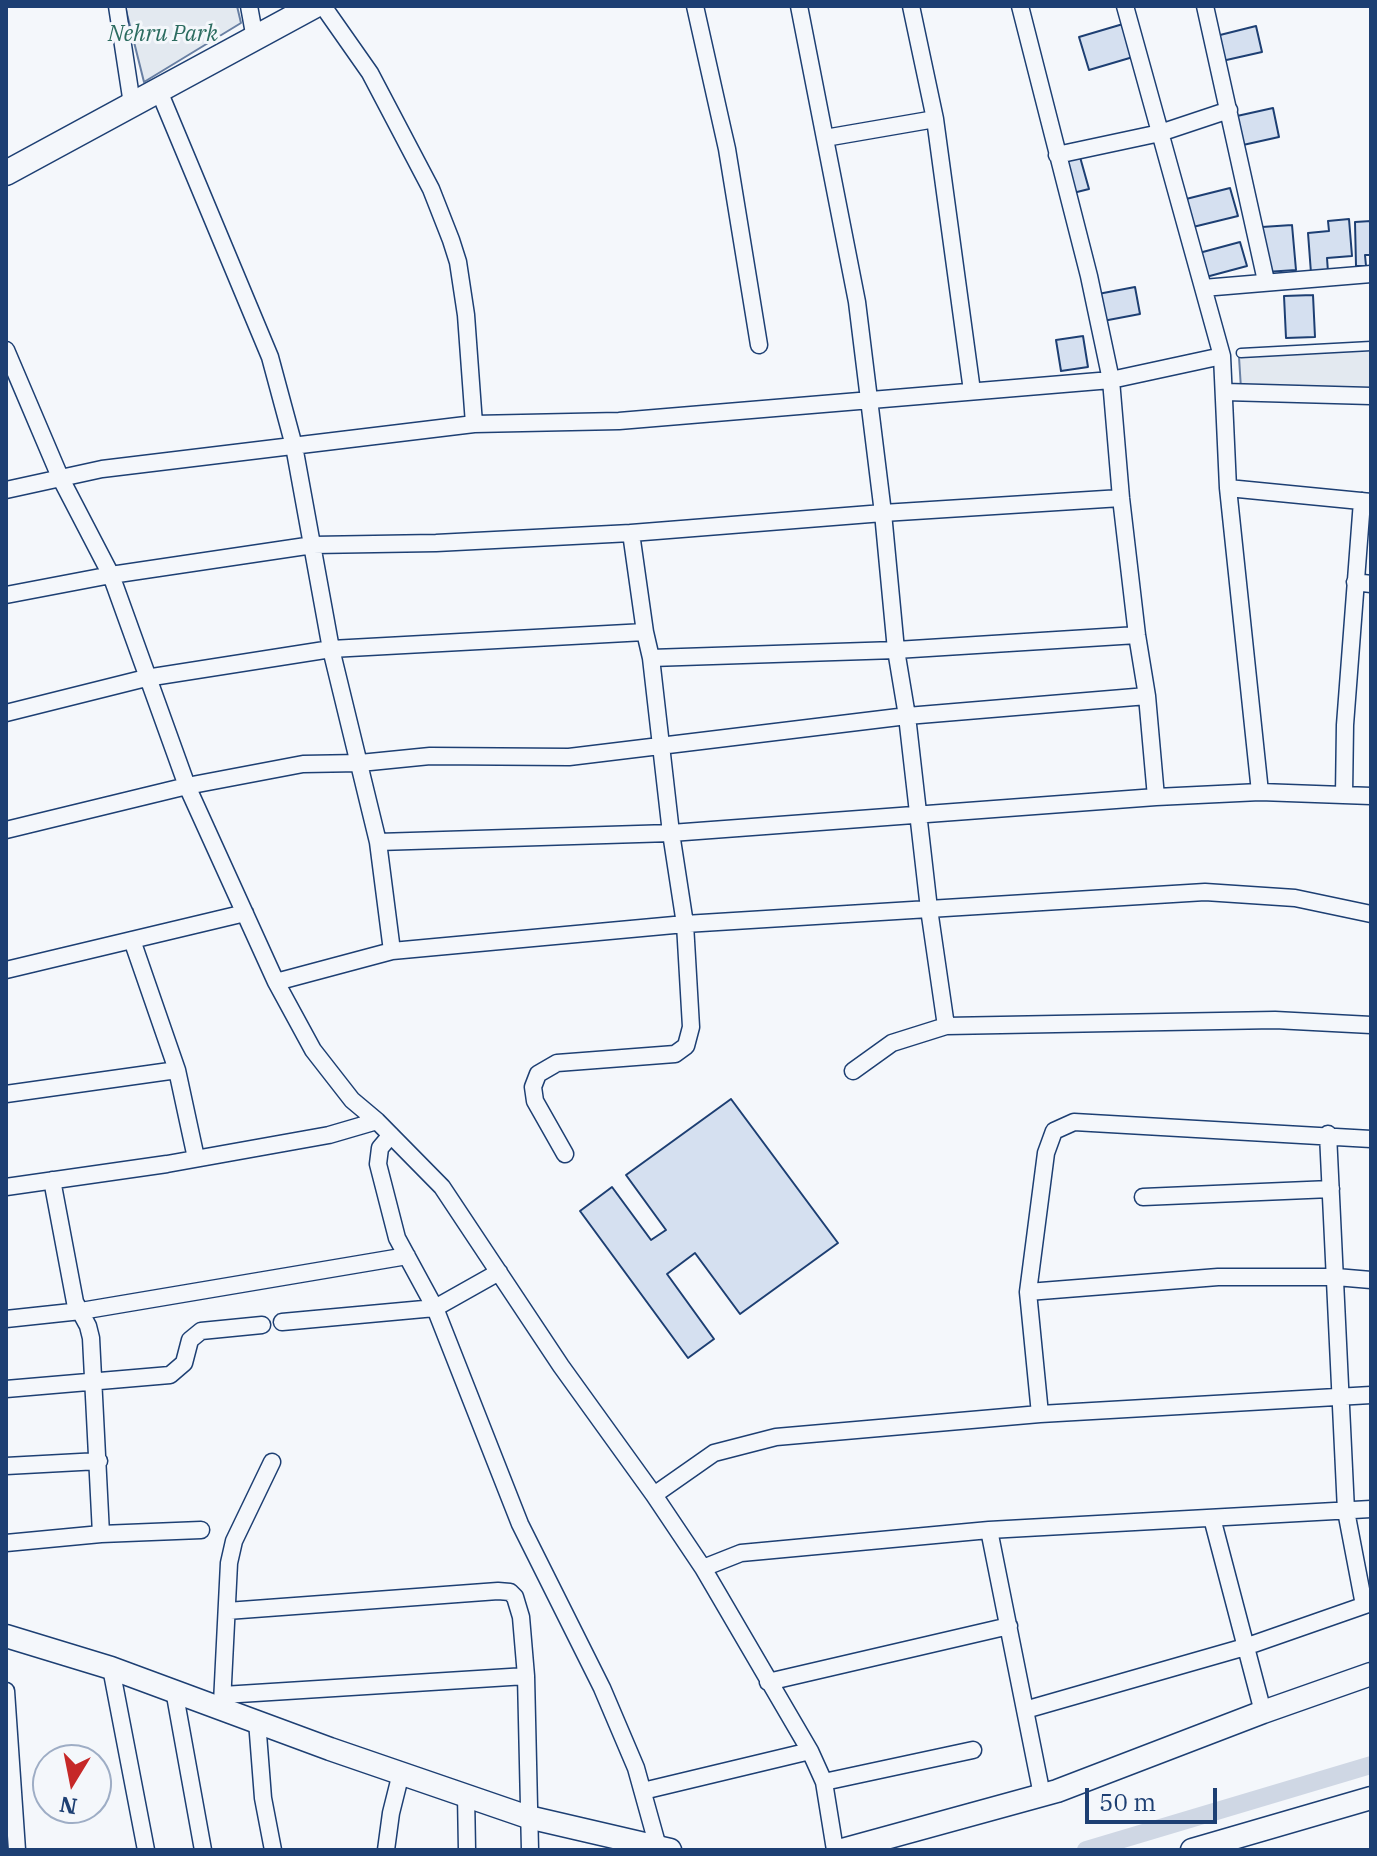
<!DOCTYPE html>
<style>
body{margin:0}
#map{position:relative;width:1377px;height:1856px;overflow:hidden;background:#f4f7fb;font-family:"IBM Plex Serif",serif}
canvas{display:block}
.frame{position:absolute;inset:0;border:8px solid #1d3f73;pointer-events:none}
.north{position:absolute;left:32px;top:1744px;width:80px;height:80px;box-sizing:border-box;background:#f4f7fb;border:2px solid #9eadc5;border-radius:50%;rotate:190deg;font-size:22px;font-weight:700;line-height:32px;text-align:center;color:#1d3f73}
.north::after{content:'';display:block;margin:auto;width:28px;height:36px;background:#c62828;clip-path:polygon(50% 0,100% 100%,50% 72%,0 100%)}
.scale{position:absolute;left:1085px;top:1788px;width:132px;height:36px;box-sizing:border-box;border:4px solid #1d3f73;border-top:0;padding-left:10px;font-size:24px;line-height:28px;white-space:nowrap;color:#1d3f73;-webkit-text-stroke:6px #f4f7fb;paint-order:stroke}
</style>
<div id="map">
<canvas width="1377" height="1856"></canvas>
<div class="frame"></div>
<div class="north">N</div>
<div class="scale">50 m</div>
</div>
<script>
const ctx = document.querySelector('canvas').getContext('2d');
ctx.lineJoin = 'round';
function fill(path, color) {
  ctx.fillStyle = color;
  ctx.fill(path, 'evenodd');
}
function shape(rows) {
  const path = new Path2D();
  for (const r of rows) {
    path.moveTo(r[0], r[1]);
    for (let i = 2; i < r.length; i += 2) path.lineTo(r[i], r[i + 1]);
  }
  return path;
}
function trace(path, color, width, dash) {
  ctx.strokeStyle = color;
  ctx.lineWidth = width;
  ctx.lineCap = dash ? 'butt' : 'round';
  ctx.setLineDash(dash || []);
  ctx.stroke(path);
}
function write(font, color, halo, rows, align = 'center') {
  ctx.font = font + ' "IBM Plex Serif",serif';
  ctx.lineWidth = 6;
  ctx.setLineDash([]);
  ctx.textBaseline = 'middle';
  ctx.strokeStyle = halo;
  ctx.fillStyle = color;
  for (const [text, x, y, turn = 0] of rows) {
    ctx.save();
    ctx.translate(x, y);
    ctx.rotate((+turn || 0) * Math.PI / 180);
    ctx.textAlign = isNaN(turn) ? turn : align;
    if (halo) ctx.strokeText(text, 0, 0);
    ctx.fillText(text, 0, 0);
    ctx.restore();
  }
}
const green = shape([
 [125,6,237,6,241,23,144,82,125,6],
 [1371,349,1371,395,1241,389,1239,357,1371,349]
]);
fill(green, '#e3e9f0');
trace(green, '#687fa3', 2);
trace(shape([
 [1086,1850,1371,1765]
]), '#cfd7e4', 18);
const building = shape([
 [1123,24,1133,57,1089,70,1079,37,1123,24],
 [1256,26,1262,52,1222,61,1216,36,1256,26],
 [1273,108,1279,137,1243,145,1237,116,1273,108],
 [1080,157,1089,189,1069,194,1060,163,1080,157],
 [1230,188,1238,216,1193,227,1186,199,1230,188],
 [1349,219,1352,256,1327,258,1328,272,1311,273,1308,233,1329,231,1328,221,1349,219],
 [1371,221,1371,255,1365,255,1366,266,1356,266,1355,222,1371,221],
 [1292,225,1296,270,1266,272,1262,227,1292,225],
 [1240,242,1247,266,1206,277,1199,253,1240,242],
 [1135,287,1140,314,1103,321,1098,294,1135,287],
 [1313,295,1315,337,1286,338,1284,296,1313,295],
 [1083,336,1088,367,1061,371,1056,340,1083,336],
 [731,1099,838,1243,740,1314,695,1253,667,1274,714,1339,688,1358,580,1211,612,1187,651,1240,666,1230,626,1175,731,1099]
]);
fill(building, '#d5e0f0');
trace(building, '#1d3f73', 2);
const lane = shape([
 [1241,353,1371,346]
]);
const street = shape([
 [117,6,132,104],
 [249,6,255,39],
 [323,6,370,73,431,189,451,240,458,262,466,315,474,424],
 [695,6,727,149,759,345],
 [799,6,857,302,883,513,896,650,907,716,929,909,946,1026],
 [911,6,935,119,972,391],
 [1020,6,1089,276,1111,380,1121,498,1137,635,1147,696,1156,797],
 [1125,6,1222,356,1228,488,1260,792],
 [1205,6,1266,281],
 [159,91,270,357,294,446,331,649,378,842],
 [825,138,935,119],
 [1057,155,1160,133,1229,110],
 [1203,288,1371,274],
 [6,350,60,477,111,575,187,786,276,982,313,1050,352,1100,377,1121,442,1187,561,1366,654,1495,703,1568,810,1751,824,1782,835,1850],
 [1225,392,1371,396],
 [1228,488,1371,502],
 [6,490,102,469,474,424,619,421,1111,380,1222,356],
 [1355,582,1371,584],
 [6,595,111,575,313,545,436,543,631,533,883,513,1121,498],
 [651,658,896,650,1137,635],
 [6,713,146,678,331,649,645,632],
 [1344,795,1345,725,1362,501],
 [6,830,187,786,303,764,360,763,430,756,569,757,907,716,1147,696],
 [132,940,177,1070,196,1158],
 [392,951,378,842,671,833,1156,797,1260,792,1371,796],
 [6,970,245,913],
 [276,982,392,951,685,924,1205,892,1295,898,1371,914],
 [853,1071,892,1043,946,1026,1275,1020,1371,1025],
 [6,1094,177,1070],
 [1328,1134,1346,1511,1364,1605],
 [391,1135,380,1148,378,1164,397,1238,435,1308,520,1524,602,1688,636,1768,658,1847],
 [565,1154,535,1101,533,1087,538,1074,557,1063,675,1054,686,1046,691,1027,685,924,671,833,651,658,645,632,631,533],
 [52,1180,75,1302,88,1326,91,1338,101,1534],
 [6,1187,167,1164,329,1135,377,1121],
 [1143,1197,1331,1189],
 [1028,1292,1218,1277,1336,1277,1371,1280],
 [6,1319,81,1311,407,1256],
 [282,1322,435,1308,499,1272],
 [6,1389,170,1375,184,1363,190,1340,201,1331,262,1325],
 [1040,1414,1028,1292,1046,1153,1054,1131,1074,1122,1371,1139],
 [6,1466,99,1461],
 [654,1495,714,1453,776,1437,1040,1414,1371,1395],
 [1212,1518,1263,1712],
 [989,1530,1042,1795],
 [6,1543,101,1534,201,1530],
 [703,1568,741,1553,989,1530,1371,1509],
 [227,1611,498,1591,510,1592,515,1597,521,1617,526,1676,530,1850],
 [111,1668,146,1850],
 [768,1682,1009,1626],
 [174,1690,203,1850],
 [6,1691,17,1850],
 [223,1695,526,1676],
 [222,1703,229,1563,234,1541,272,1462],
 [1025,1710,1245,1647,1371,1603],
 [257,1721,263,1798,273,1850],
 [824,1782,973,1750],
 [643,1791,810,1751],
 [466,1795,467,1850],
 [386,1850,391,1813,401,1773]
]);
const secondary = shape([
 [6,1636,111,1668,330,1749,528,1817,670,1850],
 [842,1850,1057,1791,1263,1712,1371,1674],
 [1192,1850,1371,1798]
]);
const primary = shape([
 [6,173,314,6]
]);
trace(lane, '#1d3f73', 11);
trace(street, '#1d3f73', 19);
trace(secondary, '#1d3f73', 25);
trace(primary, '#1d3f73', 27);
trace(lane, '#f4f7fb', 8);
trace(street, '#f4f7fb', 16);
trace(secondary, '#f4f7fb', 22);
trace(primary, '#f4f7fb', 24);
write('italic 22px', '#2c6c60', '#f4f7fb', [
 ["Nehru Park",163,35]
]);
</script>
